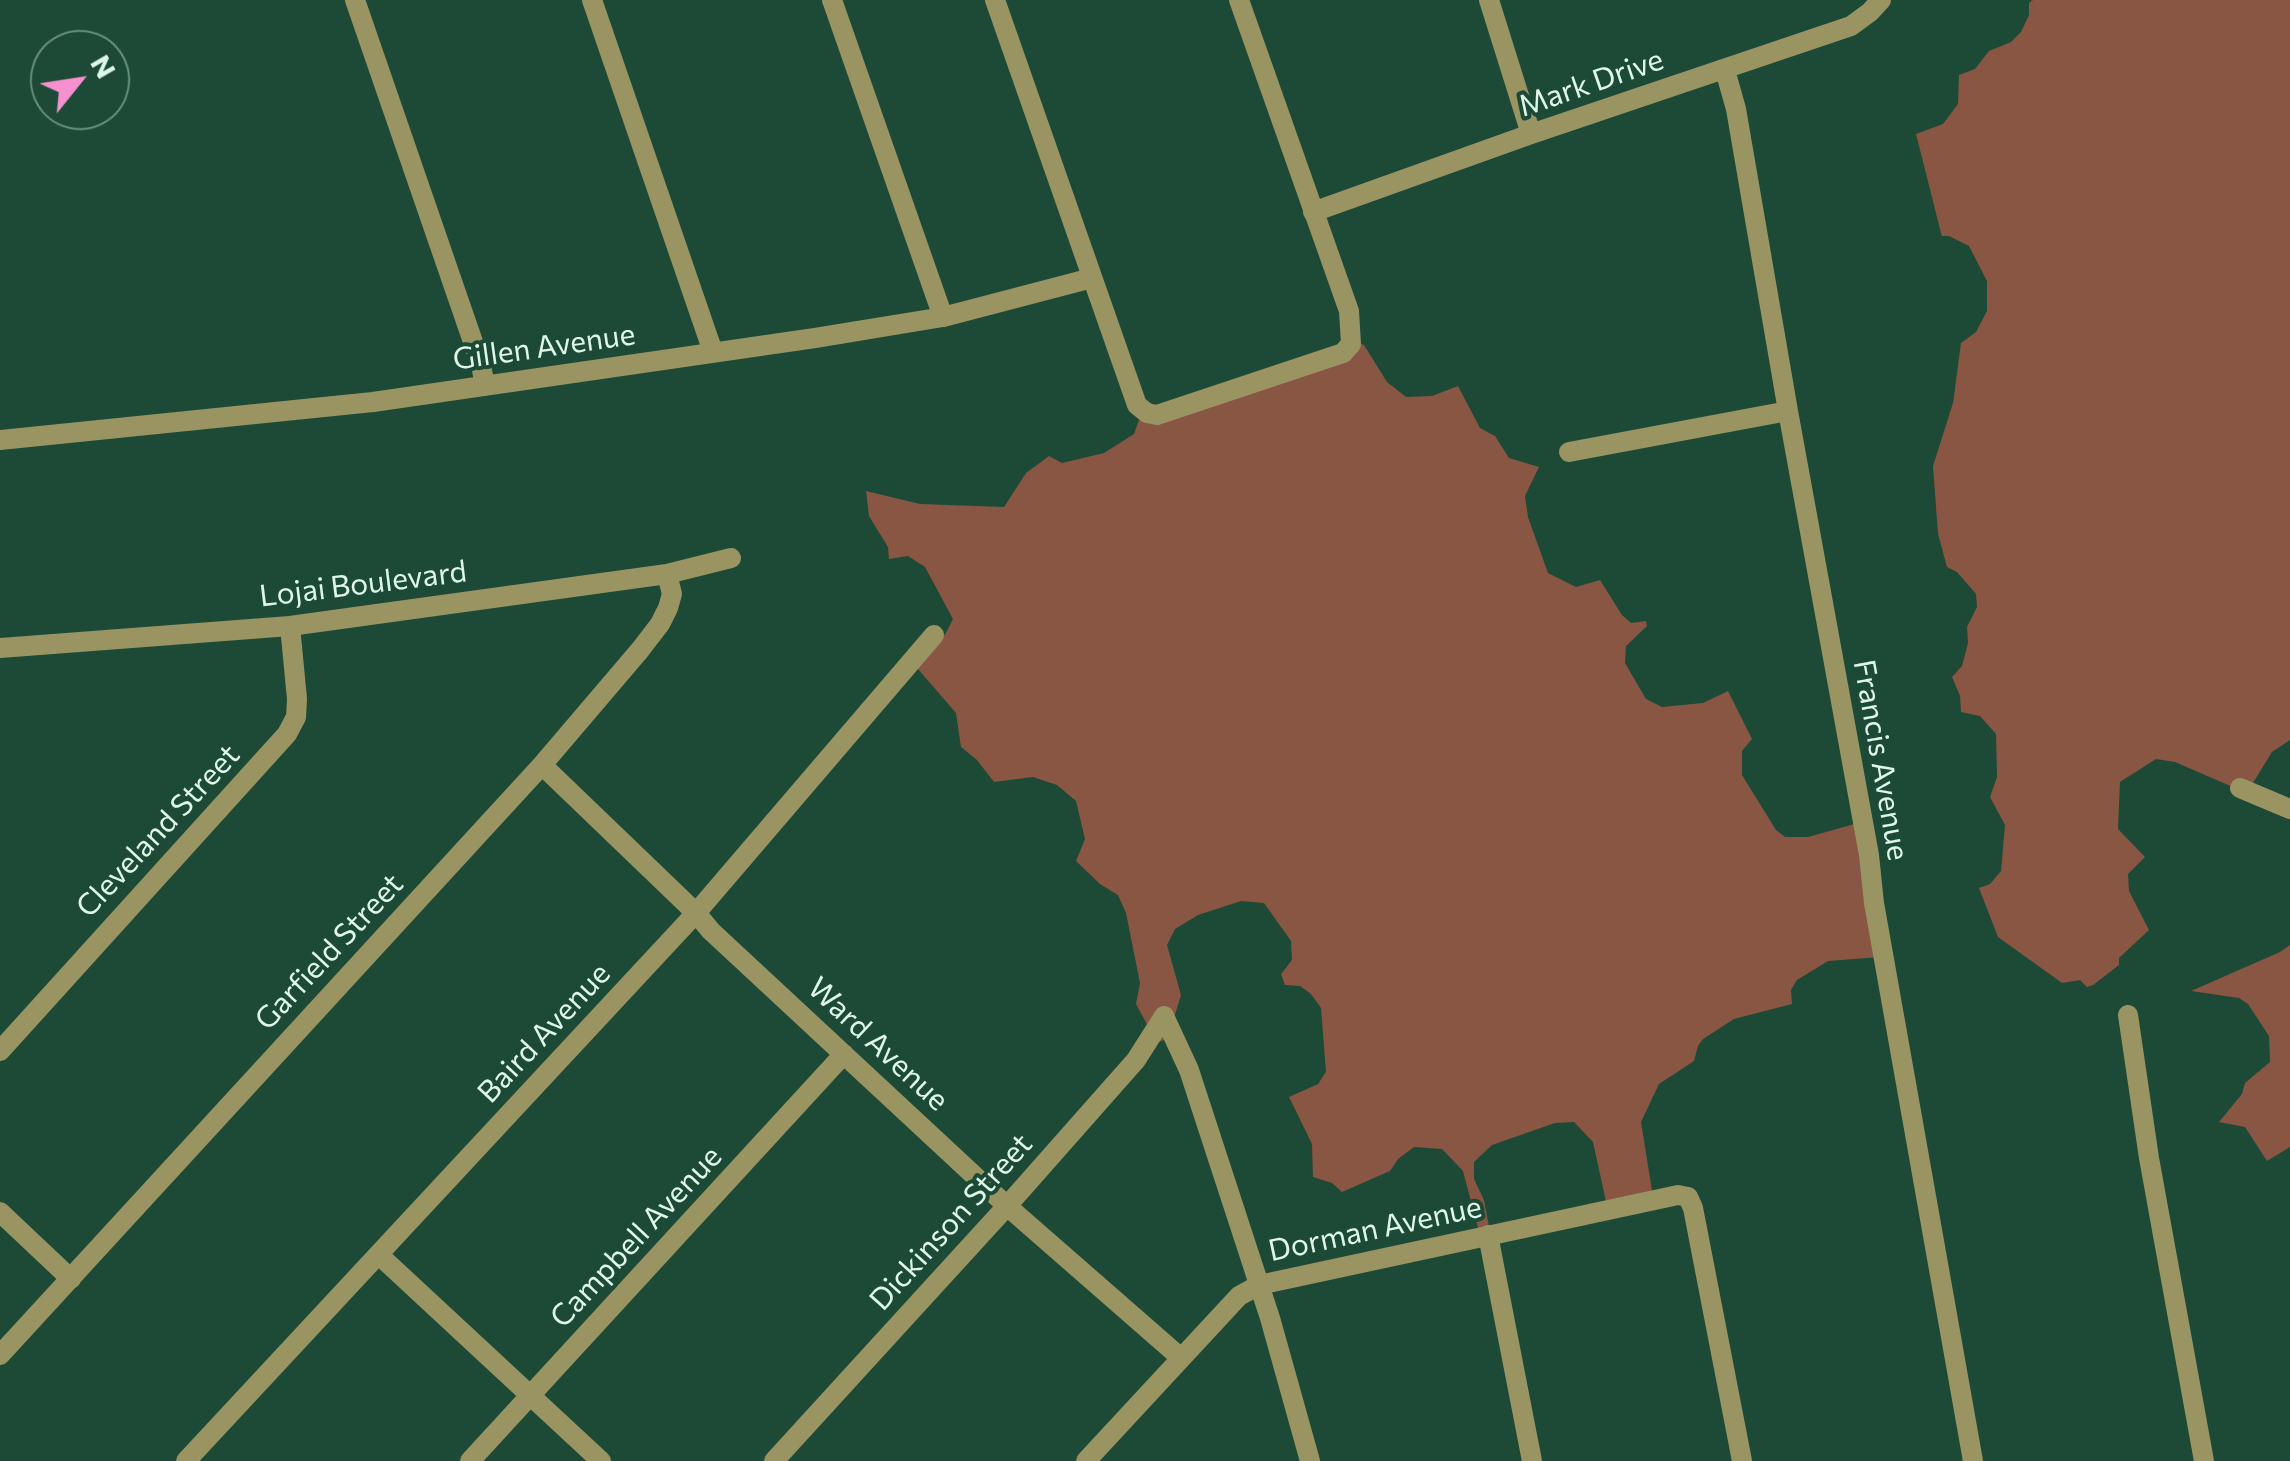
<!DOCTYPE html>
<style>
body{margin:0}
#map{position:relative;width:2290px;height:1461px;overflow:hidden;background:#1c4a36;font-family:Commissioner,sans-serif}
canvas{display:block}
.north{position:absolute;left:30px;top:30px;width:100px;height:100px;box-sizing:border-box;background:#1c4a36;border:2px solid #6a8f7e;border-radius:50%;rotate:60deg;font-size:28px;font-weight:700;line-height:40px;text-align:center;color:#def7ea}
.north::after{content:'';display:block;margin:auto;width:35px;height:45px;background:#f690d0;clip-path:polygon(50% 0,100% 100%,50% 72%,0 100%)}
</style>
<div id="map">
<canvas width="2290" height="1461"></canvas>
<div class="north">N</div>
</div>
<script>
const ctx = document.querySelector('canvas').getContext('2d');
ctx.lineJoin = 'round';
function fill(path, color) {
  ctx.fillStyle = color;
  ctx.fill(path, 'evenodd');
}
function shape(rows) {
  const path = new Path2D();
  for (const r of rows) {
    path.moveTo(r[0], r[1]);
    for (let i = 2; i < r.length; i += 2) path.lineTo(r[i], r[i + 1]);
  }
  return path;
}
function trace(path, color, width, dash) {
  ctx.strokeStyle = color;
  ctx.lineWidth = width;
  ctx.lineCap = dash ? 'butt' : 'round';
  ctx.setLineDash(dash || []);
  ctx.stroke(path);
}
function write(font, color, halo, rows, align = 'center') {
  ctx.font = font + ' Commissioner,sans-serif';
  ctx.lineWidth = 8;
  ctx.setLineDash([]);
  ctx.textBaseline = 'middle';
  ctx.strokeStyle = halo;
  ctx.fillStyle = color;
  for (const [text, x, y, turn = 0] of rows) {
    ctx.save();
    ctx.translate(x, y);
    ctx.rotate((+turn || 0) * Math.PI / 180);
    ctx.textAlign = isNaN(turn) ? turn : align;
    if (halo) ctx.strokeText(text, 0, 0);
    ctx.fillText(text, 0, 0);
    ctx.restore();
  }
}
fill(shape([
 [2033,0,2290,0,2290,740,2272,752,2248,791,2235,788,2175,762,2156,759,2120,782,2118,829,2145,857,2128,874,2129,891,2149,930,2119,958,2119,965,2093,985,2087,987,2080,980,2062,983,1998,937,1979,888,1990,884,2001,871,2005,825,1990,797,1997,777,1996,734,1980,716,1961,712,1960,696,1952,677,1962,666,1968,643,1967,627,1977,607,1976,594,1957,572,1947,567,1938,534,1933,466,1953,403,1961,343,1976,332,1987,311,1987,281,1969,246,1949,236,1942,236,1941,233,1916,134,1943,124,1958,104,1959,75,1975,69,1989,51,2011,42,2021,32,2029,15,2029,3],
 [1354,340,1364,345,1387,382,1406,397,1432,396,1458,386,1480,428,1495,436,1509,458,1539,467,1525,496,1528,517,1548,573,1576,587,1600,580,1622,615,1631,623,1646,621,1647,626,1626,646,1625,663,1646,699,1662,707,1703,703,1728,691,1752,739,1742,751,1742,775,1776,830,1785,837,1808,837,1858,823,1880,957,1828,961,1797,980,1791,990,1792,1004,1734,1019,1703,1039,1698,1046,1694,1061,1659,1084,1641,1122,1654,1203,1608,1211,1593,1142,1574,1122,1555,1123,1492,1145,1474,1162,1474,1179,1484,1200,1491,1237,1481,1239,1463,1171,1442,1149,1414,1147,1398,1159,1390,1171,1342,1192,1332,1183,1313,1177,1312,1144,1289,1097,1318,1084,1326,1072,1321,1008,1311,994,1300,986,1285,985,1281,974,1292,960,1291,941,1264,903,1241,901,1198,915,1175,929,1167,945,1181,995,1168,1038,1157,1043,1136,1004,1140,983,1126,913,1118,895,1100,884,1076,861,1085,839,1076,801,1057,785,1033,777,994,782,977,760,961,747,956,713,917,668,946,633,953,619,925,567,908,556,889,559,888,547,869,516,866,491,920,504,1004,507,1026,473,1049,456,1062,463,1104,453,1134,434,1141,414],
 [2290,945,2290,1147,2267,1161,2245,1127,2219,1122,2242,1094,2245,1083,2270,1062,2269,1036,2248,1004,2239,998,2191,991,2280,952]
]), '#885642');
trace(shape([
 [355,0,481,365,485,386],
 [592,0,713,352],
 [832,0,943,317],
 [995,0,1137,405,1147,413,1157,415,1343,353,1351,344,1349,311,1239,0],
 [1489,0,1531,134],
 [1725,70,1736,109,1788,411,1869,855,1874,903,1973,1461],
 [1313,212,1531,134,1851,26,1870,12,1881,0],
 [0,440,373,402,815,338,943,317,1092,278],
 [1569,452,1788,411],
 [0,648,290,626,667,574,731,558],
 [542,765,696,913,711,931,1007,1206,1181,1358],
 [2240,788,2290,809],
 [2128,1015,2149,1158,2204,1461],
 [1164,1016,1189,1070,1270,1318,1310,1461],
 [0,1051,287,734,296,717,297,699,290,626],
 [0,1212,71,1279],
 [1488,1235,1532,1461],
 [379,1255,601,1461],
 [0,1355,542,765,640,650,660,624,668,608,672,594,667,574],
 [186,1461,696,913,934,635],
 [470,1461,844,1054],
 [774,1461,1007,1206,1136,1060,1164,1016],
 [1086,1461,1239,1296,1259,1285,1678,1195,1688,1197,1693,1208,1742,1461]
]), '#999461', 20);
write('30px', '#def7ea', '#1c4a36', [
 ["Mark Drive",1591,83,-19],
 ["Gillen Avenue",544,347,-8],
 ["Lojai Boulevard",363,584,-7],
 ["Francis Avenue",1881,760,80],
 ["Cleveland Street",158,831,-47],
 ["Garfield Street",329,952,-47],
 ["Baird Avenue",544,1033,-47],
 ["Ward Avenue",878,1044,43],
 ["Dickinson Street",951,1222,-48],
 ["Dorman Avenue",1375,1229,-12],
 ["Campbell Avenue",636,1237,-47]
]);
</script>
